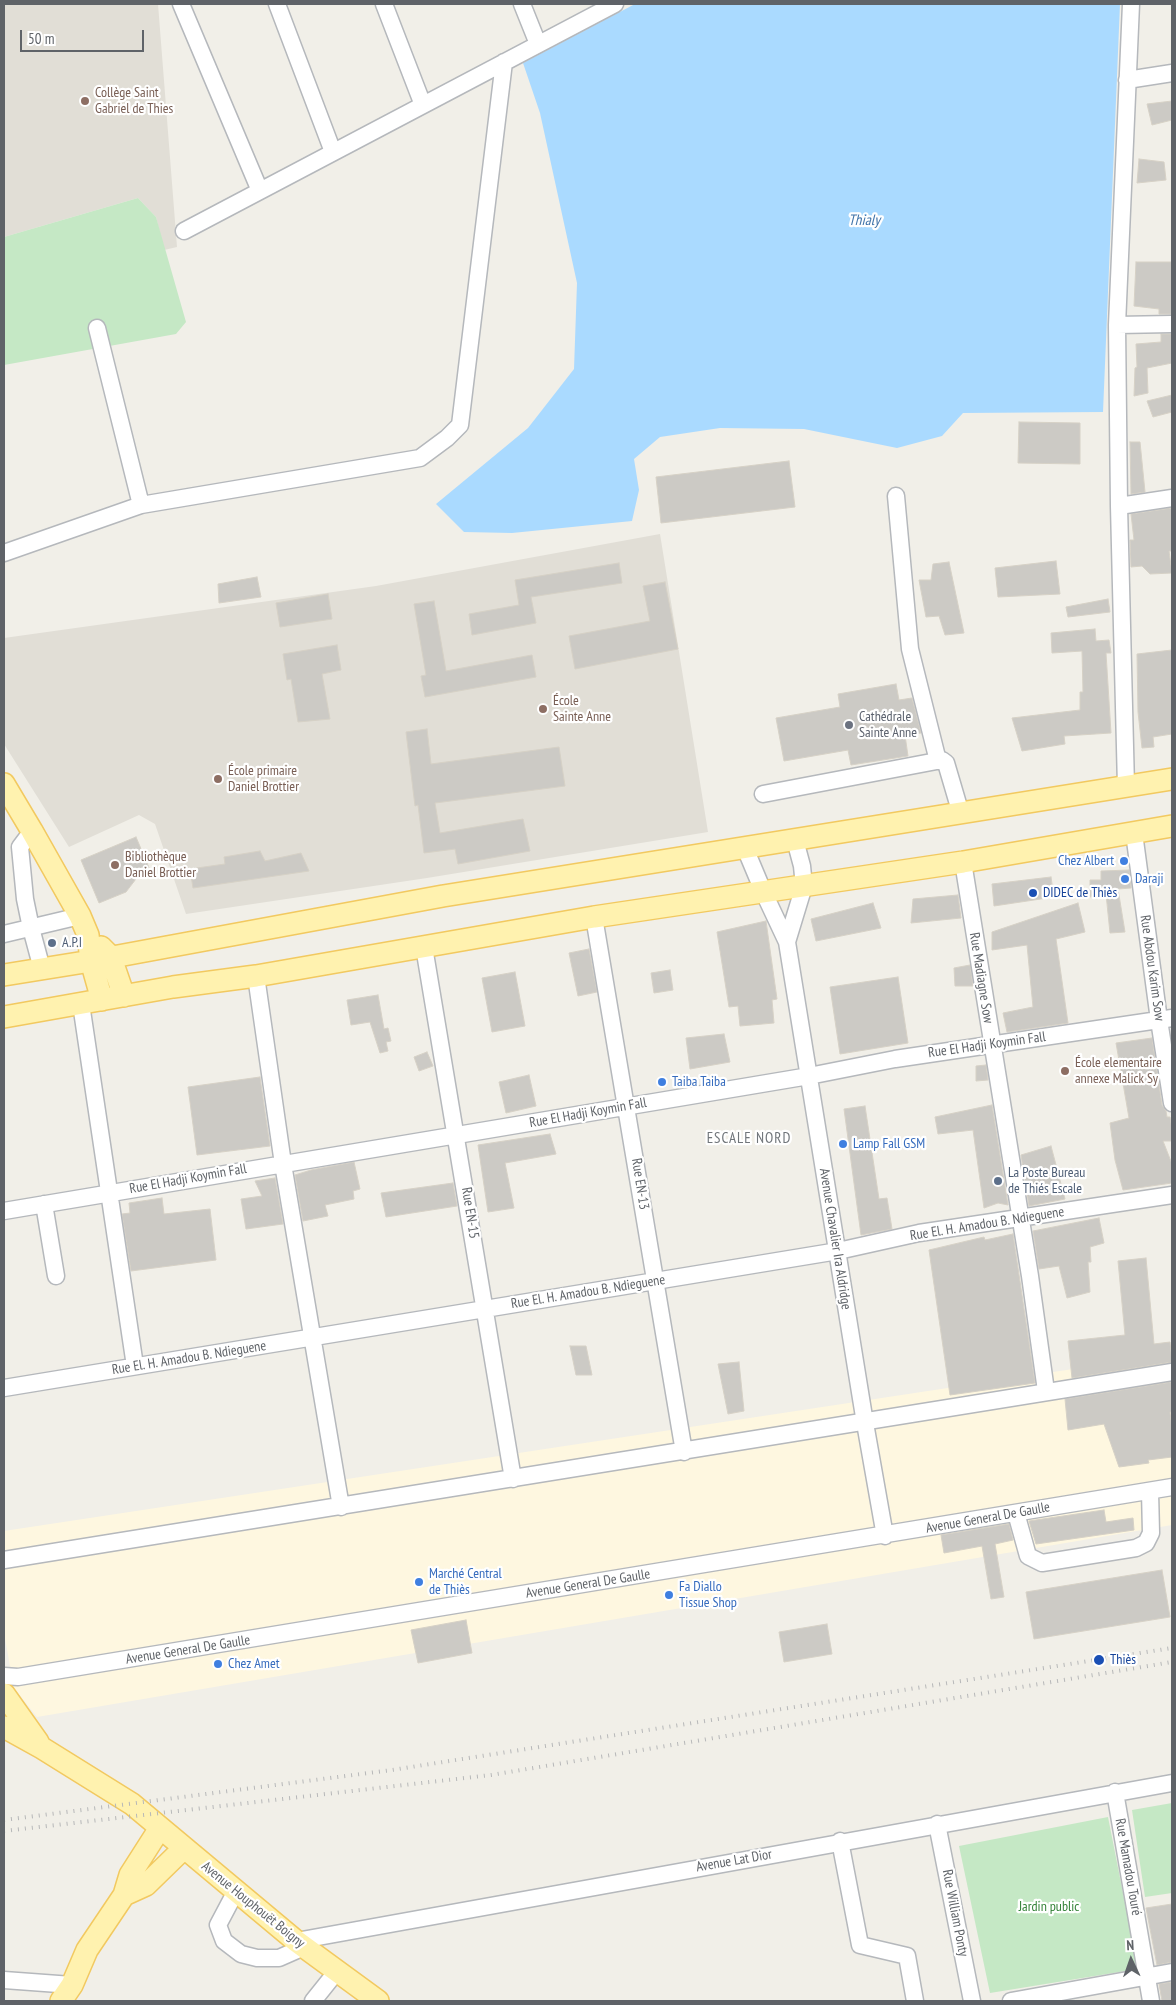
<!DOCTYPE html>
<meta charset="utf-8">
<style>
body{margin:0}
#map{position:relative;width:1176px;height:2005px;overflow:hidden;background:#f1efe8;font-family:"PT Sans Narrow",sans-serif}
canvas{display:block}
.frame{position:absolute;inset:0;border:5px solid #5f6368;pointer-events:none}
.north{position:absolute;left:1106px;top:1935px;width:50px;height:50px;-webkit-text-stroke:4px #fff;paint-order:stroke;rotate:357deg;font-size:14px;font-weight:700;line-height:20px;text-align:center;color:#5f6368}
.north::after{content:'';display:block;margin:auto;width:18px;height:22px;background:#5f6368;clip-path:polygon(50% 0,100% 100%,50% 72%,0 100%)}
.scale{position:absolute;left:20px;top:30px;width:124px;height:22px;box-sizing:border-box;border:2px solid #5f6368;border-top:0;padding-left:6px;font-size:15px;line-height:18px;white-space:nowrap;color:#5f6368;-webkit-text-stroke:4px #fff;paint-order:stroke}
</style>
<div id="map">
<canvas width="1176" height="2005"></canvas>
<div class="frame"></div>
<div class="north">N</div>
<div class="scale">50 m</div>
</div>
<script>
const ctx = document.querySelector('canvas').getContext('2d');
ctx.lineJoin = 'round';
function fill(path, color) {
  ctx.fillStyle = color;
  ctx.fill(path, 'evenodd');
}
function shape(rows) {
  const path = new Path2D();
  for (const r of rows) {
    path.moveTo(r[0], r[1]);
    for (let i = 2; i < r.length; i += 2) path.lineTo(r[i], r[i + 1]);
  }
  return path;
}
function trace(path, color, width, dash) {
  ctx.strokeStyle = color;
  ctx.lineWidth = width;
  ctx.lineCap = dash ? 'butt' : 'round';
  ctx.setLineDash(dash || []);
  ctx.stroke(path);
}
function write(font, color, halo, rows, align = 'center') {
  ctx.font = font + ' "PT Sans Narrow",sans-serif';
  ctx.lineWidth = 4.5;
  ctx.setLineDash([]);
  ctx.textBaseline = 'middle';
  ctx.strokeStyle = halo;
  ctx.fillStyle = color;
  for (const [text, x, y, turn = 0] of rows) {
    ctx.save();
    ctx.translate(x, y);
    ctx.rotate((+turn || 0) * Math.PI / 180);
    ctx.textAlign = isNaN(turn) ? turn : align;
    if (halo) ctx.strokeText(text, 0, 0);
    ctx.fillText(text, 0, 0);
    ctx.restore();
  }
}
fill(shape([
 [1172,1354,1172,1525,37,1717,14,1688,4,1633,4,1531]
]), '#fef7e0');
fill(shape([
 [4,4,158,4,177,247,164,250,156,217,138,198,4,237],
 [660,534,708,832,427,878,186,914,155,824,139,815,69,847,4,744,4,638,376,586]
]), '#e1ded6');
fill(shape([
 [138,198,156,217,186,322,176,334,4,365,4,237],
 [1172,1803,1172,1893,1145,1897,1132,1810],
 [1108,1817,1138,1969,990,1993,959,1846]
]), '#c5e8c5');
fill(shape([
 [635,4,1120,4,1103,412,963,413,942,436,897,448,804,429,720,428,660,437,634,459,639,490,632,521,512,533,464,532,436,504,528,428,574,369,577,283,540,113,523,63]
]), '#aadaff');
const building = shape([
 [1172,101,1172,120,1152,125,1147,104,1172,101],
 [1139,159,1164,162,1166,180,1137,183,1139,159],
 [1136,262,1172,262,1172,314,1159,314,1159,309,1134,306,1136,262],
 [1161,334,1172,334,1172,363,1147,368,1148,393,1134,396,1135,368,1137,367,1136,344,1161,342,1161,334],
 [1172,395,1172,412,1153,417,1147,401,1172,395],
 [1019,422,1080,423,1080,464,1018,463,1019,422],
 [1130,442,1140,442,1145,492,1131,494,1130,442],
 [789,461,795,507,661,523,656,477,789,461],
 [1172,508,1172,551,1169,551,1172,573,1150,574,1142,566,1131,567,1130,540,1134,540,1131,514,1172,508],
 [1056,561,1060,594,998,597,995,568,1056,561],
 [949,562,964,633,945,635,939,616,926,617,919,580,931,580,933,564,949,562],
 [619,563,622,583,531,597,536,623,472,635,469,614,519,605,515,580,619,563],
 [257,577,261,597,219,603,218,584,257,577],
 [665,582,678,649,575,669,569,636,650,621,643,586,665,582],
 [328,594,332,619,280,627,276,603,328,594],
 [1108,599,1110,612,1068,617,1066,607,1108,599],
 [434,601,446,671,532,655,536,677,425,697,421,676,426,675,414,604,434,601],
 [1095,629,1096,641,1109,640,1111,653,1106,653,1111,733,1064,736,1065,744,1022,751,1012,718,1080,710,1080,692,1083,692,1082,651,1052,653,1051,633,1095,629],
 [337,645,341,670,322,674,330,719,298,722,291,679,287,680,283,654,337,645],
 [1172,650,1172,734,1153,737,1154,747,1142,748,1138,712,1137,654,1172,650],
 [896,684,899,700,912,698,921,733,905,735,908,756,851,765,848,750,784,761,776,718,840,707,838,694,896,684],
 [427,729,431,764,559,747,565,786,435,803,440,833,523,819,530,851,458,864,455,849,424,853,418,805,415,806,406,732,427,729],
 [136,837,150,870,139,875,126,892,99,903,81,860,136,837],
 [260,851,265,861,301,853,309,871,193,888,190,869,225,864,224,857,260,851],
 [1129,870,1131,888,1118,889,1125,932,1110,933,1106,894,1090,897,1090,880,1101,880,1101,871,1129,870],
 [1051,877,1054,897,994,906,992,884,1051,877],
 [958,895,961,918,911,923,913,899,958,895],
 [873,903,881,928,816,941,811,919,873,903],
 [1078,903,1085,932,1056,939,1068,1023,1007,1032,1003,1013,1033,1007,1027,945,992,950,992,932,1078,903],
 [766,921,777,999,772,1000,774,1023,740,1026,738,1006,729,1007,717,932,766,921],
 [589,949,597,992,578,996,569,953,589,949],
 [970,965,973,986,955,986,954,968,970,965],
 [670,970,673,990,654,993,651,973,670,970],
 [515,972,525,1026,492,1032,482,978,515,972],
 [898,977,908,1043,840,1054,830,987,898,977],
 [378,995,384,1029,388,1028,391,1041,386,1042,388,1051,380,1053,370,1022,351,1025,347,1000,378,995],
 [724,1034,730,1062,690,1069,686,1038,724,1034],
 [1152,1038,1162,1105,1166,1111,1167,1117,1170,1117,1172,1129,1172,1141,1163,1141,1172,1164,1172,1183,1123,1190,1115,1160,1110,1123,1129,1118,1116,1043,1152,1038],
 [427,1052,433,1066,419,1071,414,1057,427,1052],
 [986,1065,988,1080,976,1081,976,1066,986,1065],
 [529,1075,536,1106,506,1113,499,1082,529,1075],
 [260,1077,270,1146,197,1155,188,1087,260,1077],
 [992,1105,1008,1205,998,1203,984,1208,973,1130,938,1134,935,1117,992,1105],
 [865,1106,879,1199,887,1198,892,1229,861,1235,844,1109,865,1106],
 [550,1134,556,1154,505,1163,514,1208,488,1212,478,1145,550,1134],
 [1051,1146,1065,1199,1029,1206,1021,1155,1051,1146],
 [354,1162,360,1189,353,1191,354,1199,325,1205,328,1216,303,1221,295,1175,311,1170,354,1162],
 [275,1178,283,1224,246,1229,241,1199,262,1196,255,1181,275,1178],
 [453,1183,457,1206,386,1217,381,1193,453,1183],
 [162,1198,164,1214,210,1209,216,1260,131,1271,122,1214,130,1213,129,1203,162,1198],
 [1099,1218,1104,1243,1090,1247,1091,1262,1088,1262,1090,1292,1067,1298,1059,1266,1039,1269,1033,1231,1099,1218],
 [1013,1234,1035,1383,950,1395,929,1250,984,1237,985,1240,1013,1234],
 [1146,1258,1154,1344,1170,1342,1172,1362,1072,1378,1068,1341,1125,1335,1118,1261,1146,1258],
 [570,1346,586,1346,592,1375,576,1375,570,1346],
 [739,1362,744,1411,728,1414,718,1364,739,1362],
 [1172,1382,1172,1412,1170,1412,1172,1429,1172,1457,1148,1460,1149,1463,1119,1467,1104,1424,1068,1430,1065,1399,1172,1382],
 [1104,1510,1106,1522,1133,1518,1134,1530,1036,1544,1029,1521,1104,1510],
 [1009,1524,1013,1540,995,1544,1004,1597,991,1599,982,1546,944,1553,941,1535,1009,1524],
 [1162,1570,1170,1617,1034,1639,1026,1592,1162,1570],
 [466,1620,472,1653,418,1663,411,1630,466,1620],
 [827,1624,832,1654,784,1662,779,1632,827,1624],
 [1172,1904,1172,1962,1157,1965,1146,1908,1172,1904],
 [1172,1982,1172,2001,1162,2001,1159,1984,1172,1982]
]);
fill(building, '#cccac5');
trace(building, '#d6d1c6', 1);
const minor = shape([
 [181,4,260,191],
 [277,4,333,152],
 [384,4,423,105],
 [522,4,538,44],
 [1127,80,1172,73],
 [184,231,615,4],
 [1117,325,1172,324],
 [97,328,141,505],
 [896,496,910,649,938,761],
 [1119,506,1172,498],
 [4,553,141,505,420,458,447,438,460,425,504,62],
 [1126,787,1119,506,1117,325,1131,4],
 [763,794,942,760,946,763,961,814],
 [32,831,20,847,25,899,31,928,42,969],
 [1134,833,1159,1020,1172,1103],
 [745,848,763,891,787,942,865,1423,885,1536],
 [963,862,1030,1276,1046,1391],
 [594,917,684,1452],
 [4,934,80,916],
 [787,942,804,886,802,866,795,840],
 [424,947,513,1479],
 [256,976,283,1164,341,1507],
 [81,1004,135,1366],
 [44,1204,56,1276],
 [4,1211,809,1076,895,1059,1172,1018],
 [4,1388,838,1251,919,1233,1172,1195],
 [1016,1513,1028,1556,1042,1563,1136,1548,1146,1543,1151,1533,1150,1491],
 [4,1560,1172,1372],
 [4,1676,18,1677,1172,1487],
 [1115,1792,1151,2001],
 [937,1824,972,2001],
 [840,1841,860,1945,907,1956,915,2001],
 [236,1891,218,1925,224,1941,241,1954,257,1958,279,1958,304,1947],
 [296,1941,1172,1783],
 [4,1980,72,1985],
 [313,2001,337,1971],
 [1011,2001,1172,1972]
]);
const major = shape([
 [4,784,32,831,80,916,88,935,91,961,102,1000],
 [101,947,110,956,113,964,124,996],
 [4,975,91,961,443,896,1172,779],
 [4,1017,173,987,256,976,594,917,963,862,1172,826],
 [4,1694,38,1742],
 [4,1727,42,1748,132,1804,296,1941,378,2001],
 [124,1895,146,1885,184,1848],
 [61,2001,72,1985,87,1950,124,1895,130,1875,160,1828]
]);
trace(minor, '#b5b8bc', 19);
trace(major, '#f2c960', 24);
trace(minor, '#fff', 16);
trace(major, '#fff2af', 21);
trace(shape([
 [4,1820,392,1770,1172,1648],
 [4,1831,491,1775,1172,1662]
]), '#b6b7b8', 4, [1, 6]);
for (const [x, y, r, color] of [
 [85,101,5,"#8d6e63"],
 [543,709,5,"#8d6e63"],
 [849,725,5,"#6b7280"],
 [218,779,5,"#8d6e63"],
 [1124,861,5,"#3f7fe0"],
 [115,865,5,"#8d6e63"],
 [1125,879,5,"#3f7fe0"],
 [1033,893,5,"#1a4fb4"],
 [52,943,5,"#5c6f8a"],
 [1065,1071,5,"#8d6e63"],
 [662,1082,5,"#3f7fe0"],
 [843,1144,5,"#3f7fe0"],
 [998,1181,5,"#5c6f8a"],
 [419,1582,5,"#3f7fe0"],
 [669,1595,5,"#3f7fe0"],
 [1099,1660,6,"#1a4fb4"],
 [218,1664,5,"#3f7fe0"]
]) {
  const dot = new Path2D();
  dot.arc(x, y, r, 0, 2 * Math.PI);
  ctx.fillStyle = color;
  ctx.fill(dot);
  trace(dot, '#fff', 2);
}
write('14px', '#785e54', '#fff', [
 ["Collège Saint",95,93],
 ["Gabriel de Thies",95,109],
 ["École",553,701],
 ["Sainte Anne",553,717],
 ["École primaire",228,771],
 ["Daniel Brottier",228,787],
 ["Bibliothèque",125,857],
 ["Daniel Brottier",125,873],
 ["École elementaire",1075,1063],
 ["annexe Malick Sy",1075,1079]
], 'left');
write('14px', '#5b616d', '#fff', [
 ["Cathédrale",859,717],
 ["Sainte Anne",859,733]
], 'left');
write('14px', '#366cbe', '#fff', [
 ["Chez Albert",1114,861,"right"],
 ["Daraji",1135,879],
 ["Taiba Taiba",672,1082],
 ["Lamp Fall GSM",853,1144],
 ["Marché Central",429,1574],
 ["de Thiès",429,1590],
 ["Fa Diallo",679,1587],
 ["Tissue Shop",679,1603],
 ["Chez Amet",228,1664]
], 'left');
write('14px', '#164399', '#fff', [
 ["DIDEC de Thiès",1043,893],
 ["Thiès",1110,1660]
], 'left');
write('14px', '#4e5e75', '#fff', [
 ["A.P.I",62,943],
 ["La Poste Bureau",1008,1173],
 ["de Thiés Escale",1008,1189]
], 'left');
write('14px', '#5f6368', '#fff', [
 ["Rue Abdou Karim Sow",1152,968,82],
 ["Rue Madiagne Sow",981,978,81],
 ["Rue El Hadji Koymin Fall",987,1045,-8],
 ["Rue El Hadji Koymin Fall",588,1113,-10],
 ["Rue El Hadji Koymin Fall",188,1179,-10],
 ["Rue EN-13",640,1184,81],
 ["Rue EN-15",470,1213,81],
 ["Rue El. H. Amadou B. Ndieguene",987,1224,-9],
 ["Avenue Chavalier Ira Aldridge",835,1239,81],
 ["Rue El. H. Amadou B. Ndieguene",588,1292,-9],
 ["Rue El. H. Amadou B. Ndieguene",189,1358,-9],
 ["Avenue General De Gaulle",988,1518,-10],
 ["Avenue General De Gaulle",588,1584,-9],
 ["Avenue General De Gaulle",188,1650,-9],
 ["Avenue Lat Dior",734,1861,-10],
 ["Rue Mamadou Touré",1128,1867,80],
 ["Avenue Houphouët Boigny",253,1905,39],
 ["Rue William Ponty",955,1913,79]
]);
write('14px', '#348238', '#fff', [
 ["Jardin public",1049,1907]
]);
write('italic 15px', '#4174aa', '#fff', [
 ["Thialy",864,221]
]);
ctx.letterSpacing = '1px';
write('15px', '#70757a', '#fff', [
 ["ESCALE NORD",749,1139]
]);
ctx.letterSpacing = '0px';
</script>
